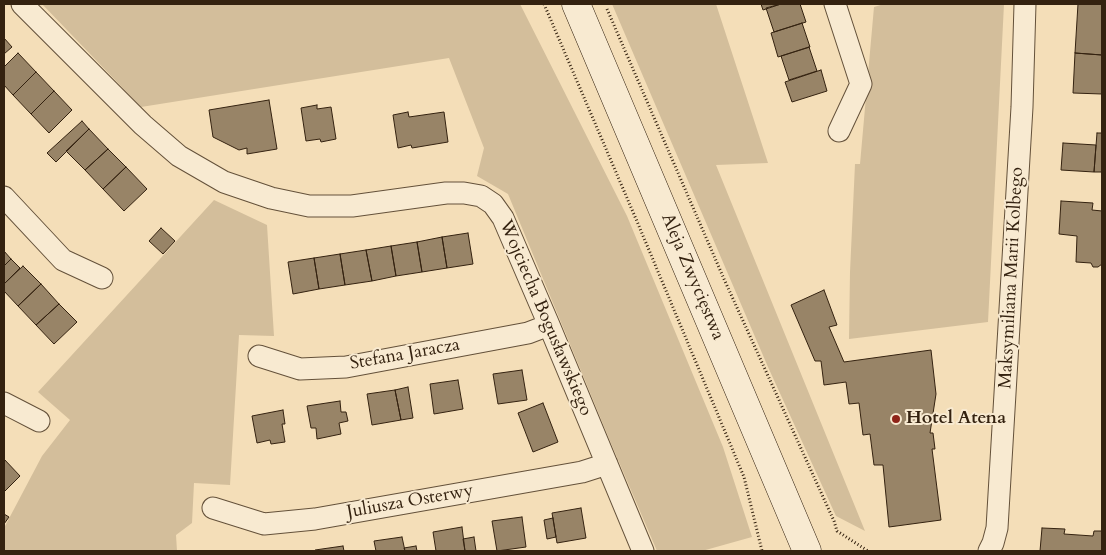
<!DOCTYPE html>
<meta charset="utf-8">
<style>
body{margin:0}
#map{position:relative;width:1106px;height:555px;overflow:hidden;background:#f4deb8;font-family:Cardo,serif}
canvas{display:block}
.frame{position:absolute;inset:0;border:5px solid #342210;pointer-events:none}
</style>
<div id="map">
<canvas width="1106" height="555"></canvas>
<div class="frame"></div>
</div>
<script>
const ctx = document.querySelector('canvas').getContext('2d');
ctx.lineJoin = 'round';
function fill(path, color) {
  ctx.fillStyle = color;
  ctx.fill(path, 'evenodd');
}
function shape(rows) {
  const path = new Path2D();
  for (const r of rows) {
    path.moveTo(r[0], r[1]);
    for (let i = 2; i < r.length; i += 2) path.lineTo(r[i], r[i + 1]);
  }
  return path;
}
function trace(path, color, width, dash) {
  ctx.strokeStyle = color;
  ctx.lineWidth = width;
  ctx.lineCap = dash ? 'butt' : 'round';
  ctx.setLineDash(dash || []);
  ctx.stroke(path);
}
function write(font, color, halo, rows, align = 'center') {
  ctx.font = font + ' Cardo,serif';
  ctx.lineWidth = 4;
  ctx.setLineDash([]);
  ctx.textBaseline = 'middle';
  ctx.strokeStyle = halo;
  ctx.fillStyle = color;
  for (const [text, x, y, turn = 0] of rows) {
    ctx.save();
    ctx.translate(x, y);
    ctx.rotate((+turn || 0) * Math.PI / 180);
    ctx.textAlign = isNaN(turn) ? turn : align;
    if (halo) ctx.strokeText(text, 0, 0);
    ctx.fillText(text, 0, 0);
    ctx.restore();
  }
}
fill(shape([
 [42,4,520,4,627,216,723,447,752,537,702,551,657,551,610,441,508,194,477,176,484,148,449,58,141,107],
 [612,4,716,4,768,163,716,165,865,531,836,516,768,367],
 [884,4,1004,4,988,322,849,339,850,272,855,164,860,164,874,7],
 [214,200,267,225,274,336,239,335,230,485,194,483,192,523,176,535,177,551,4,551,4,528,42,456,70,420,38,392]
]), '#d3be9b');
const building = shape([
 [761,4,781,4,763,10,761,4],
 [781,4,800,4,806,22,774,32,766,8,781,4],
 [1078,4,1102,4,1102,55,1075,53,1078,4],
 [802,23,810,47,778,57,771,33,802,23],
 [4,38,12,47,4,54,4,38],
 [809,47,817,71,789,80,781,56,809,47],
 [18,53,36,72,13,95,4,85,4,67,18,53],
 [1075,53,1102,55,1102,94,1073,93,1075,53],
 [821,70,827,91,792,102,785,82,821,70],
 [36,72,54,91,31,114,13,95,36,72],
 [54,91,72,110,49,133,31,114,54,91],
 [269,100,277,149,247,154,247,148,239,150,213,137,209,110,269,100],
 [317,105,317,109,331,107,336,139,321,142,320,139,306,141,301,108,317,105],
 [408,112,409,117,444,112,448,142,412,148,411,145,398,148,393,115,408,112],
 [82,121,89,129,56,162,47,153,82,121],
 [89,129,108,149,85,170,66,151,89,129],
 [1097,133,1102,133,1102,172,1094,172,1097,133],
 [1063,143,1096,145,1094,172,1061,170,1063,143],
 [108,149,126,167,103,189,85,170,108,149],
 [126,167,147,189,124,211,103,189,126,167],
 [1061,201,1093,203,1092,210,1102,211,1102,264,1098,267,1093,267,1091,263,1076,262,1077,236,1059,234,1061,201],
 [161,228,175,241,163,254,149,241,161,228],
 [468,233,473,264,447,268,442,237,468,233],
 [442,237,447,268,422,272,417,242,442,237],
 [417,242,422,272,396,276,391,246,417,242],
 [391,246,396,276,372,281,366,250,391,246],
 [366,250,372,281,345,285,340,254,366,250],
 [4,251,11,259,4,266,4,251],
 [340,254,345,285,319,289,314,258,340,254],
 [314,258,319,289,293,294,288,262,314,258],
 [11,259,20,268,4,284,4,266,11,259],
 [23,266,41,284,18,306,4,291,4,284,23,266],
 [41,284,59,304,36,325,18,306,41,284],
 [824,290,837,325,829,327,844,362,931,350,936,394,930,433,933,433,935,449,932,449,941,520,889,527,883,465,874,465,870,434,863,435,859,403,849,404,846,382,824,385,821,361,815,361,791,305,824,290],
 [59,304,77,322,54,344,36,325,59,304],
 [522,370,527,400,498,404,493,374,522,370],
 [458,380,463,409,434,414,430,384,458,380],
 [408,387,413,418,401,420,395,390,408,387],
 [395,390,401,420,372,425,367,394,395,390],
 [340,401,341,412,346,412,348,421,339,423,341,434,317,439,316,428,311,428,307,406,340,401],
 [543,403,558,442,533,452,518,413,543,403],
 [283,410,285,424,282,424,285,442,271,444,270,440,257,443,252,416,283,410],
 [4,459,20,476,4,492,4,459],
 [581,508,586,538,557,543,552,513,581,508],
 [4,514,9,517,4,524,4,514],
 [522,517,526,547,497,551,492,521,522,517],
 [553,518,556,537,547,539,544,520,553,518],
 [462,527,465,551,436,551,433,532,462,527],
 [1042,528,1065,529,1064,534,1093,536,1094,531,1102,531,1102,551,1040,551,1042,528],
 [402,537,405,551,376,551,374,541,402,537],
 [474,537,476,551,465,551,463,539,474,537],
 [343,546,344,551,316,551,315,550,343,546],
 [416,546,417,551,405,551,404,548,416,546]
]);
fill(building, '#988467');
trace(building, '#342210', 1);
const street = shape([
 [22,4,143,125,179,156,224,182,271,198,309,206,352,206,446,193,464,193,481,196,493,204,503,218,549,325,643,551],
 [835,4,861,84,839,131],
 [4,197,63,260,102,278],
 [259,356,300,369,346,367,528,333,549,325],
 [4,403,39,421],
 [213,508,264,524,315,519,582,472,607,464],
 [989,551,993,543,997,528,1022,107,1025,4]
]);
const secondary = shape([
 [576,4,807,551]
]);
trace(street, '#64513a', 23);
trace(secondary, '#342210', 29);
trace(shape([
 [544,4,636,219,744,477,762,551],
 [607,9,724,279,834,521,837,531,868,551]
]), '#342210', 3, [1, 2.5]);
trace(street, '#f8ead1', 21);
trace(secondary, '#f8ead1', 28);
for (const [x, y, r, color] of [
 [896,419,5,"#8f2418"]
]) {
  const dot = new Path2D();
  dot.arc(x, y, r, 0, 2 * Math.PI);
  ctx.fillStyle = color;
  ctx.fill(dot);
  trace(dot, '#f8ead1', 2);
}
write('18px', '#342210', '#f8ead1', [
 ["Aleja Zwycięstwa",692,277,67],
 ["Maksymiliana Marii Kolbego",1012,278,-87],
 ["Wojciecha Bogusławskiego",545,318,67],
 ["Stefana Jaracza",405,355,-10],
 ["Juliusza Osterwy",410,502,-10]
]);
write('bold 18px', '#342210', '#f8ead1', [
 ["Hotel Atena",906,419]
], 'left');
</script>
